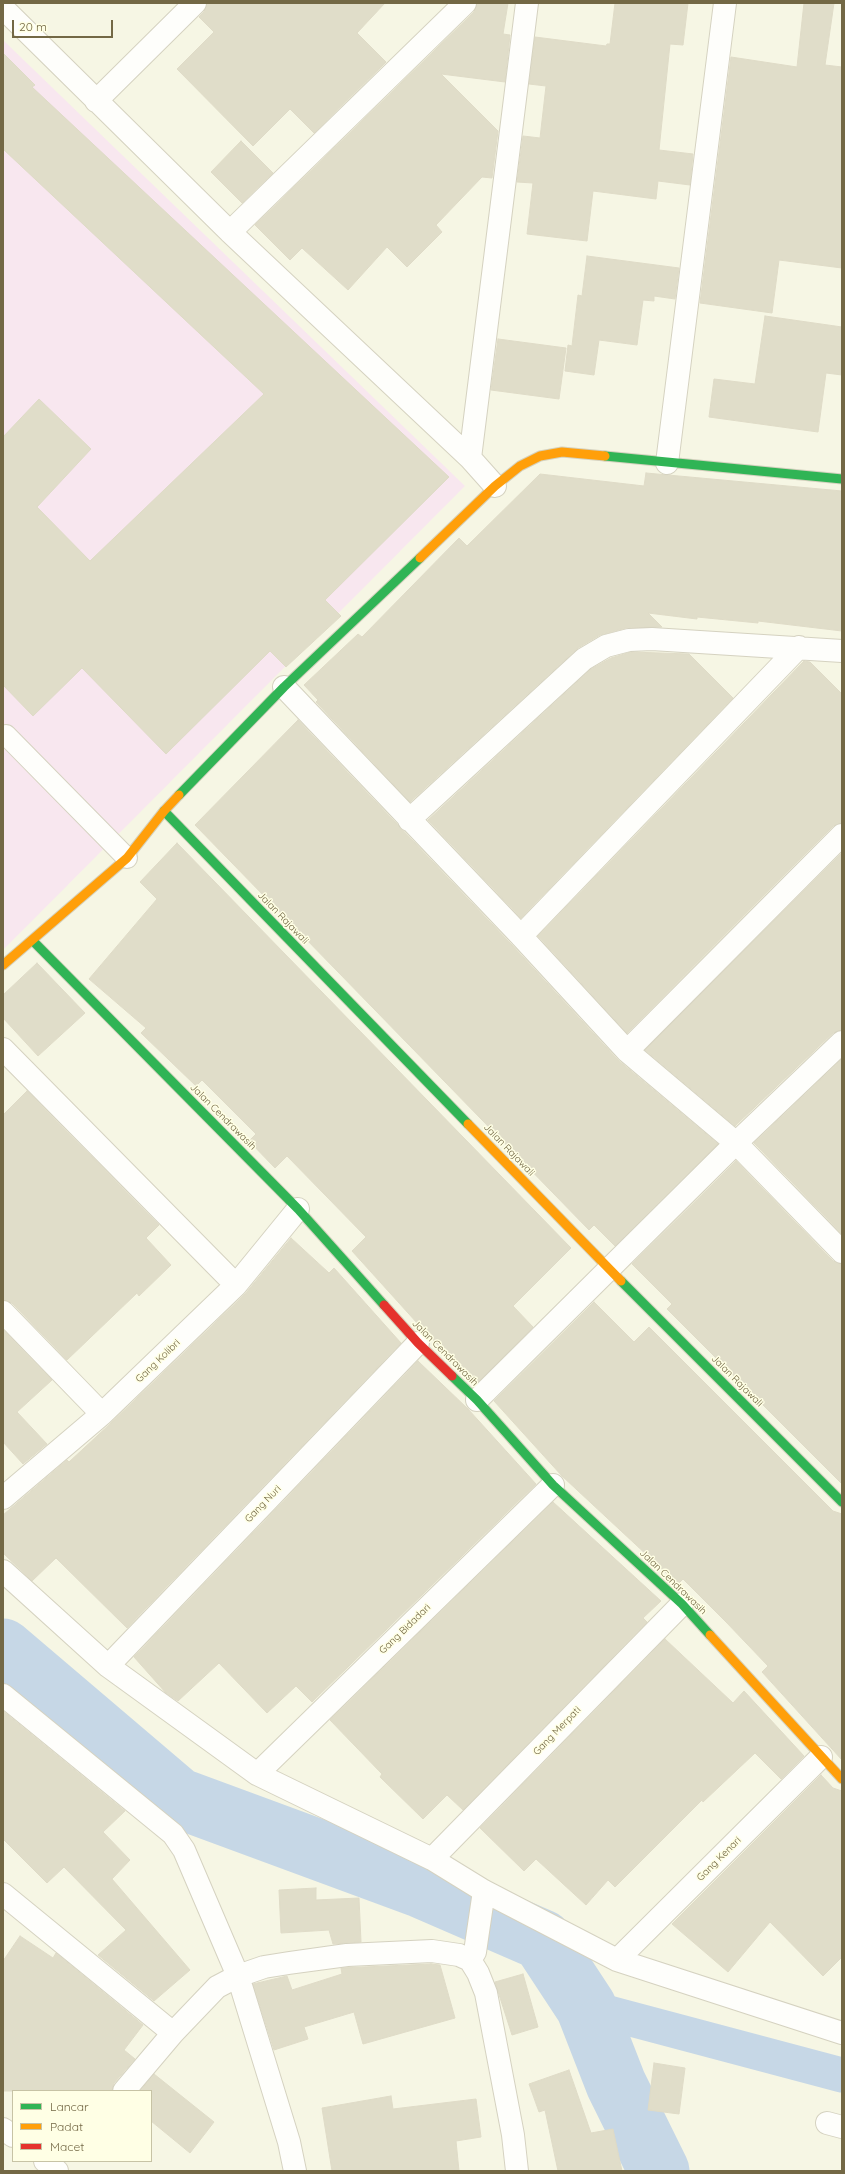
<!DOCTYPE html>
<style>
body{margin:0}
#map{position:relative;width:845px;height:2174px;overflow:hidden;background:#f6f6e4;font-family:Quicksand,sans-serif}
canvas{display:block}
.frame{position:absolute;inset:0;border:4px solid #736845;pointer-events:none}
.legend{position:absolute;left:12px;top:2090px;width:140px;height:72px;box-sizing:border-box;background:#ffffe5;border:1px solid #c7c3a5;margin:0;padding:5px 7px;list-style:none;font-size:12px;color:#736845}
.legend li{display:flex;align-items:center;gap:8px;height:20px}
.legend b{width:20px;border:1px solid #c7c3a5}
.scale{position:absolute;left:12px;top:20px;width:101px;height:18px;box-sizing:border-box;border:2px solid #736845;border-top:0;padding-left:5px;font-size:12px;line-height:14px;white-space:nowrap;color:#736845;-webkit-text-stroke:3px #ffffe5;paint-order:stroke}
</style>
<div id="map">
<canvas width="845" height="2174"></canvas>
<div class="frame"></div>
<ul class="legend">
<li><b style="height:5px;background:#30b455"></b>Lancar</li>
<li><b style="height:5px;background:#ff9f0a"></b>Padat</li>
<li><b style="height:5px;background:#e5322d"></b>Macet</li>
</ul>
<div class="scale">20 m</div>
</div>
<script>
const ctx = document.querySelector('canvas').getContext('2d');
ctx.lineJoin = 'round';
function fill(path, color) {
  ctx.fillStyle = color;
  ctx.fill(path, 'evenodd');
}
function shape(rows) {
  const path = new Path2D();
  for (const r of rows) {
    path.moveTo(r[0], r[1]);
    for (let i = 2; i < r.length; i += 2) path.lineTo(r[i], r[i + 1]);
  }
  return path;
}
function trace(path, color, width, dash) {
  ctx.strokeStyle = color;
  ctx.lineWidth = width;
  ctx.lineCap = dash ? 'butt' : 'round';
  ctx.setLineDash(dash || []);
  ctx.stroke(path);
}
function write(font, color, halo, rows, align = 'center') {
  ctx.font = font + ' Quicksand,sans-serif';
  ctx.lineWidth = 3;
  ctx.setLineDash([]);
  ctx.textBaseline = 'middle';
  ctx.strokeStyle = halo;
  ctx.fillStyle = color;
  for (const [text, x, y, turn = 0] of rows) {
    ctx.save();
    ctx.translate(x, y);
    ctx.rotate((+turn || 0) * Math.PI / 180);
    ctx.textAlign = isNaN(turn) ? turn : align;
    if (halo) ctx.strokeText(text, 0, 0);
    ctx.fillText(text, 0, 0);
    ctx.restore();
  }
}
fill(shape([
 [3,40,465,486,3,950]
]), '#f8e7ef');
trace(shape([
 [586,2007,842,2075]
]), '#c6d7e6', 35);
trace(shape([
 [3,1649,178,1798,422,1888,542,1940,586,2007,616,2084,659,2171]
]), '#c6d7e6', 61);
const building = shape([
 [207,3,385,3,357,33,386,62,314,133,290,109,253,146,177,69,214,32,199,17,204,12,207,3],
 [477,3,508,3,503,34,510,35,505,82,441,74,498,131,492,178,482,177,436,225,442,232,407,267,387,247,348,290,302,248,290,260,255,225,474,12,477,3],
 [615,3,688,3,683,45,670,44,659,150,693,154,690,185,658,181,656,199,593,191,587,241,527,234,533,183,517,182,523,136,540,138,546,86,529,84,535,37,606,46,607,44,610,44,615,3],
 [804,3,834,3,825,65,842,67,842,268,779,260,772,313,700,303,731,57,797,67,804,3],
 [3,53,35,85,32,87,449,477,325,600,341,616,286,667,270,651,166,754,82,668,33,716,3,685,3,437,39,399,91,449,37,507,90,561,264,394,3,149,3,53],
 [241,141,273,173,242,203,211,172,241,141],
 [587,256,679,268,675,299,654,296,654,301,643,300,637,345,599,340,594,375,565,371,568,345,572,346,578,295,582,296,587,256],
 [765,316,842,327,842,375,826,373,818,432,709,417,714,379,755,384,765,316],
 [498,339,566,348,559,399,491,390,498,339],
 [646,473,842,491,842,631,758,621,758,623,697,617,697,619,648,613,662,627,626,628,600,635,578,648,410,802,316,702,318,700,304,685,358,634,362,637,459,538,467,546,540,474,644,486,646,473],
 [631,652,689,654,733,698,521,918,428,820,591,669,611,658,631,652],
 [804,661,810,662,842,694,842,823,833,826,627,1033,538,936,804,661],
 [298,720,512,945,618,1060,718,1144,615,1246,594,1225,589,1230,195,825,298,720],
 [177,843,571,1248,513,1306,533,1327,477,1383,427,1334,352,1251,366,1237,287,1156,275,1168,249,1141,256,1134,202,1080,196,1086,141,1033,146,1028,89,979,157,899,140,882,177,843],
 [842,853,842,1030,833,1033,735,1126,645,1050,842,853],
 [37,963,85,1013,38,1056,3,1018,3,995,37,963],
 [842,1059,842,1234,754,1143,842,1059],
 [27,1091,159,1225,146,1238,171,1265,139,1296,137,1293,67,1360,12,1303,3,1300,3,1115,27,1091],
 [736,1161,833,1261,842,1264,842,1484,667,1309,672,1304,632,1264,736,1161],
 [291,1238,329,1273,334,1268,401,1343,127,1628,56,1558,32,1581,3,1553,3,1515,67,1460,69,1462,111,1423,245,1294,291,1238],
 [594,1302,634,1342,649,1327,833,1511,842,1514,842,1760,762,1672,768,1666,726,1622,683,1579,678,1584,562,1476,494,1401,594,1302],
 [3,1330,52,1380,17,1412,47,1444,23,1464,3,1442,3,1330],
 [418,1361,468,1409,536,1484,312,1702,296,1686,267,1713,219,1663,178,1701,166,1693,134,1657,418,1361],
 [553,1502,661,1601,643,1618,647,1622,463,1810,447,1795,423,1819,380,1777,382,1774,330,1720,553,1502],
 [665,1639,733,1703,744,1691,804,1756,781,1779,755,1753,703,1802,702,1800,615,1887,608,1880,586,1905,536,1859,524,1871,480,1828,665,1639],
 [3,1711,125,1811,103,1832,130,1860,112,1879,190,1970,154,2001,98,1955,126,1930,64,1867,47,1883,3,1839,3,1711],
 [821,1775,833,1788,842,1791,842,1957,823,1976,770,1922,728,1972,672,1924,821,1775],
 [316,1888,316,1900,359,1898,361,1942,333,1944,329,1930,281,1933,279,1890,316,1888],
 [20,1936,53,1958,56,1953,143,2025,124,2050,135,2059,114,2083,112,2091,3,2091,3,1961,20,1936],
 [431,1964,440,1965,455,2018,363,2044,354,2012,304,2027,308,2039,274,2050,253,1984,287,1976,292,1990,342,1974,341,1968,431,1964],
 [523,1974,538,2027,512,2035,495,1982,523,1974],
 [654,2063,685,2068,679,2114,648,2110,654,2063],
 [569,2070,591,2133,613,2129,622,2171,558,2171,545,2110,539,2112,529,2084,569,2070],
 [154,2074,214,2122,190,2153,151,2121,151,2091,140,2091,154,2074],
 [391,2096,393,2109,476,2099,481,2137,456,2141,459,2171,332,2171,322,2108,391,2096]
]);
fill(building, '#e0ddc9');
trace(building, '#dfdbc7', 1);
const lane = shape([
 [6,735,127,858]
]);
const street = shape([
 [3,8,230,232,470,458,495,486],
 [96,101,195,3],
 [230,232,465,3],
 [470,458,527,3],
 [667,463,725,3],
 [284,687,521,936,627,1051,736,1143,842,1252],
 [409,820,584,659,606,646,629,640,652,639,842,651],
 [521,936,799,647],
 [3,1049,236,1285],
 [627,1051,842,835],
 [3,1312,102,1414],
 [477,1400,736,1143,842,1042],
 [3,1498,102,1414,236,1285,298,1209],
 [3,1571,108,1666,257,1774,432,1859,484,1891,617,1960,842,2033],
 [108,1666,418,1343],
 [3,1695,173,1834,184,1850,238,1976,289,2142,295,2171],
 [257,1774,553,1485],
 [432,1859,682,1604],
 [3,1894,173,2033],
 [470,1960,475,1952,484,1891],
 [617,1960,821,1757],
 [124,2091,173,2033,217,1987,238,1976,264,1967,289,1963,347,1955,432,1951,459,1955,470,1960,478,1973,486,1993,513,2135,517,2171],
 [827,2123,842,2127],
 [3,2129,13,2136],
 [45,2161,57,2171]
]);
const fast = shape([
 [605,456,842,479],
 [179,795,284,687,420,558],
 [164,811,468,1124],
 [33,941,298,1209,384,1305],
 [621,1281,842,1502],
 [452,1376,477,1400,553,1485,682,1604,710,1635]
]);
const slow = shape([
 [420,558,495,486,520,466,540,456,562,452,605,456],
 [3,965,127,858,164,811,179,795],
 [468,1124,621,1281],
 [710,1635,842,1779]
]);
const jam = shape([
 [384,1305,418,1343,452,1376]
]);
trace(lane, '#d5d2c0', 22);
trace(street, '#d5d2c0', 24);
trace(fast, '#d4d1be', 11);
trace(slow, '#d4d1be', 11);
trace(jam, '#d4d1be', 11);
trace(lane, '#fefefb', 20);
trace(street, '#fefefb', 22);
trace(fast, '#30b455', 9);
trace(slow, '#ff9f0a', 9);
trace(jam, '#e5322d', 9);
write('10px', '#736845', '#ffffe5', [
 ["Jalan Rajawali",283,918,46],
 ["Jalan Cendrawasih",223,1117,45],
 ["Jalan Rajawali",509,1150,46],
 ["Jalan Cendrawasih",445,1353,45],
 ["Gang Kolibri",158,1361,-44],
 ["Jalan Rajawali",737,1381,45],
 ["Gang Nuri",263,1504,-46],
 ["Jalan Cendrawasih",673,1582,44],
 ["Gang Bidadari",405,1629,-44],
 ["Gang Merpati",557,1731,-46],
 ["Gang Kenari",719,1859,-45]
]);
</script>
